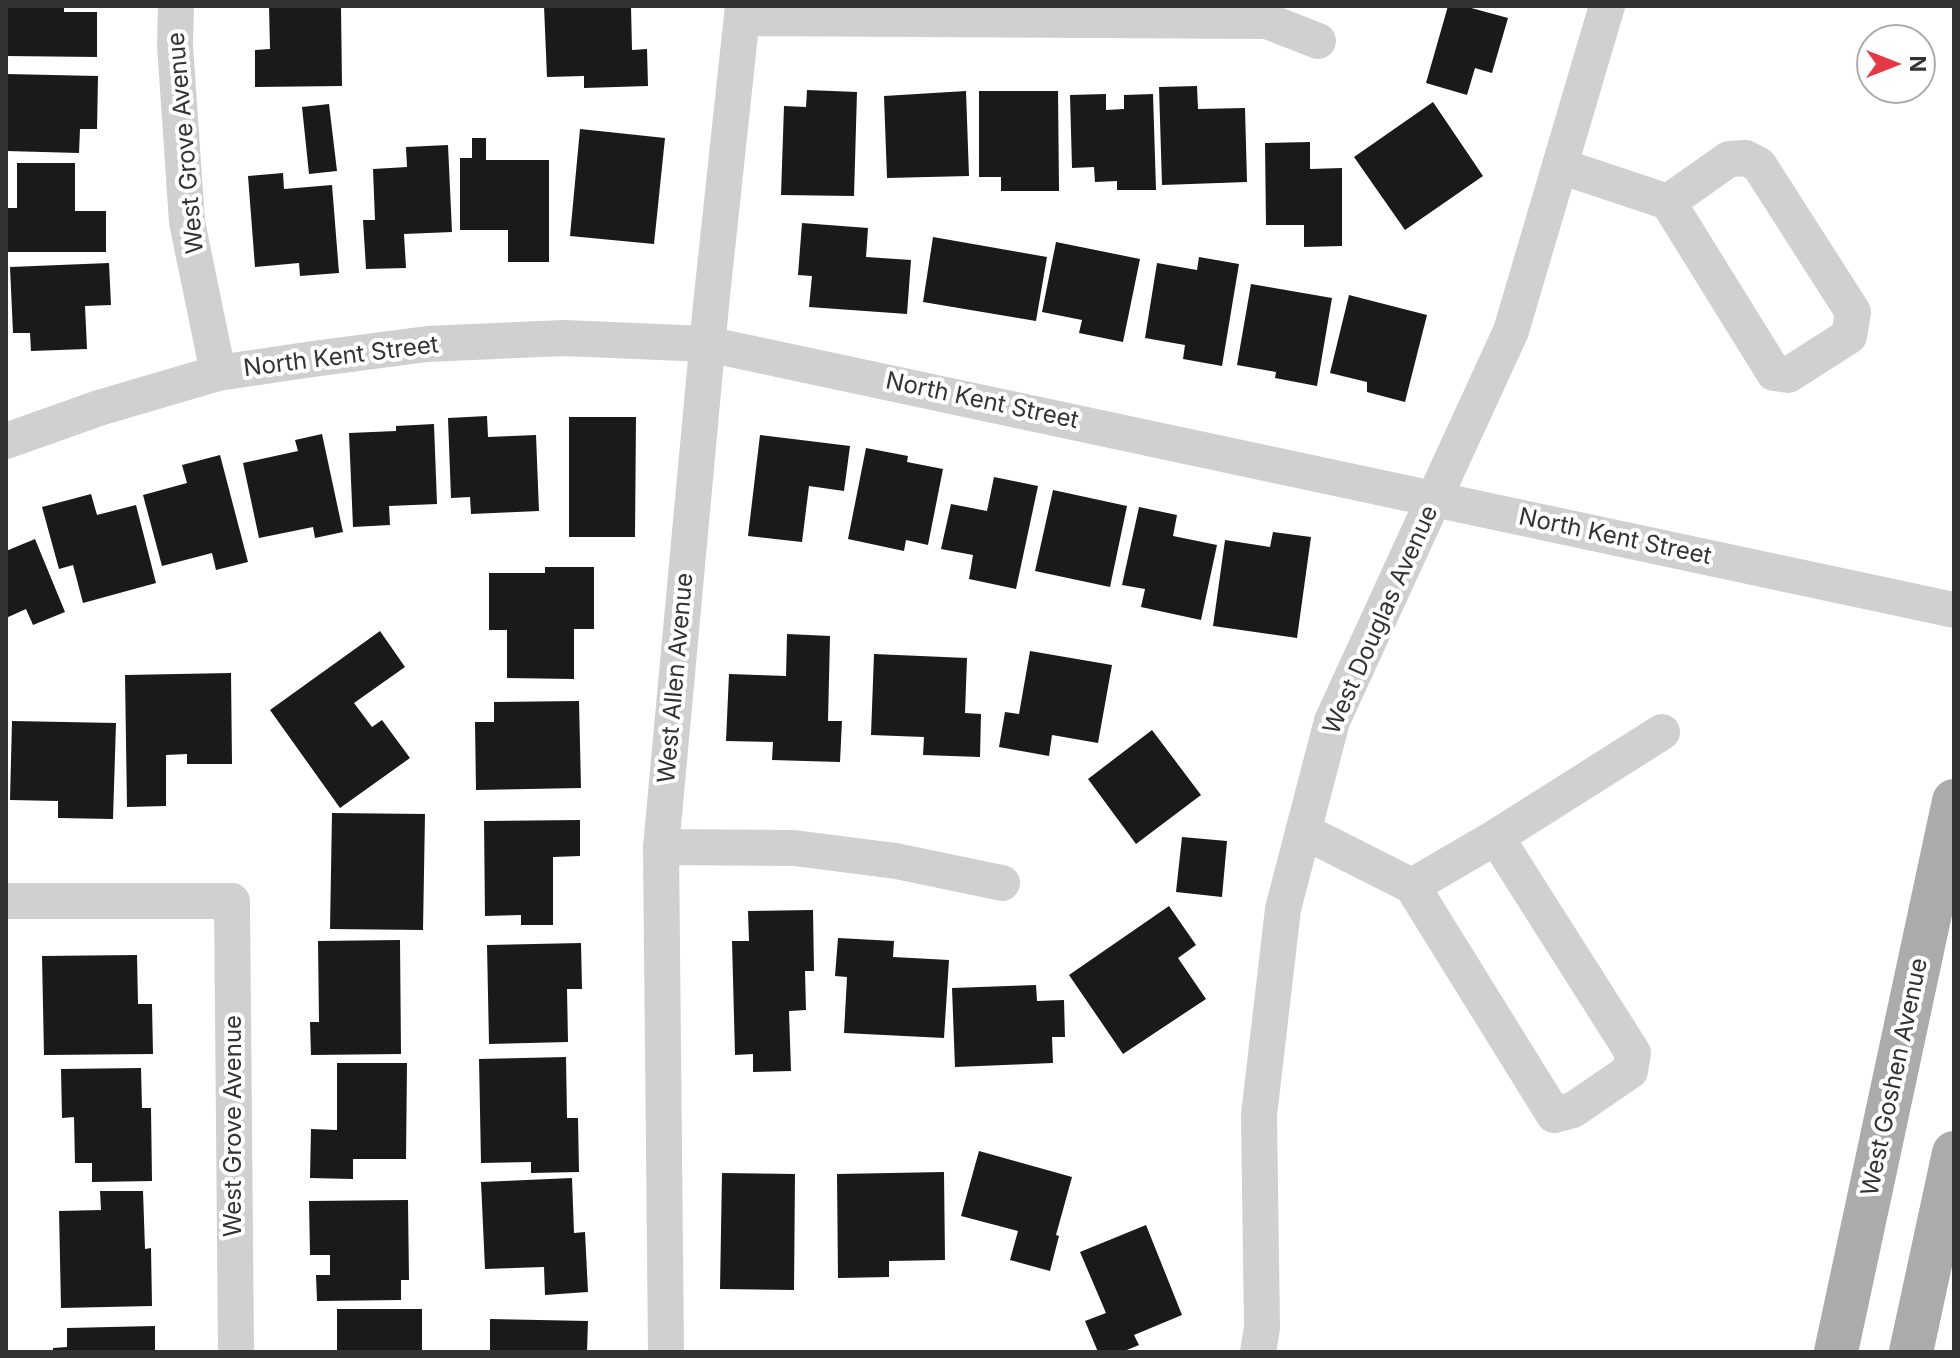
<!DOCTYPE html>
<style>
body{margin:0}
#map{position:relative;width:1960px;height:1358px;overflow:hidden;background:#fff;font-family:Inter,sans-serif}
canvas{display:block}
.frame{position:absolute;inset:0;border:8px solid #333;pointer-events:none}
.north{position:absolute;left:1856px;top:24px;width:80px;height:80px;box-sizing:border-box;background:#fff;border:2px solid #adadad;border-radius:50%;rotate:90deg;font-size:22px;font-weight:700;line-height:32px;text-align:center;color:#333}
.north::after{content:'';display:block;margin:auto;width:28px;height:36px;background:#e63946;clip-path:polygon(50% 0,100% 100%,50% 72%,0 100%)}
</style>
<div id="map">
<canvas width="1960" height="1358"></canvas>
<div class="frame"></div>
<div class="north">N</div>
</div>
<script>
const ctx = document.querySelector('canvas').getContext('2d');
ctx.lineJoin = 'round';
function fill(path, color) {
  ctx.fillStyle = color;
  ctx.fill(path, 'evenodd');
}
function shape(rows) {
  const path = new Path2D();
  for (const r of rows) {
    path.moveTo(r[0], r[1]);
    for (let i = 2; i < r.length; i += 2) path.lineTo(r[i], r[i + 1]);
  }
  return path;
}
function trace(path, color, width, dash) {
  ctx.strokeStyle = color;
  ctx.lineWidth = width;
  ctx.lineCap = dash ? 'butt' : 'round';
  ctx.setLineDash(dash || []);
  ctx.stroke(path);
}
function write(font, color, halo, rows, align = 'center') {
  ctx.font = font + ' Inter,sans-serif';
  ctx.lineWidth = 8;
  ctx.setLineDash([]);
  ctx.textBaseline = 'middle';
  ctx.strokeStyle = halo;
  ctx.fillStyle = color;
  for (const [text, x, y, turn = 0] of rows) {
    ctx.save();
    ctx.translate(x, y);
    ctx.rotate((+turn || 0) * Math.PI / 180);
    ctx.textAlign = isNaN(turn) ? turn : align;
    if (halo) ctx.strokeText(text, 0, 0);
    ctx.fillText(text, 0, 0);
    ctx.restore();
  }
}
fill(shape([
 [6,6,64,6,64,12,97,12,97,57,6,56],
 [269,6,341,6,342,86,255,87,255,50,270,49],
 [544,6,631,6,632,50,647,49,648,86,584,88,584,76,547,77],
 [1448,6,1464,6,1508,18,1492,73,1475,68,1467,95,1426,83],
 [6,74,98,76,97,129,80,129,79,153,6,151],
 [1197,86,1198,109,1245,108,1247,182,1162,185,1159,87],
 [807,90,857,92,854,196,781,195,784,106,806,107],
 [966,91,969,176,887,178,884,96],
 [979,91,1058,91,1059,191,1001,191,1001,177,979,177],
 [1106,94,1106,110,1124,109,1124,95,1153,94,1156,190,1117,190,1117,181,1095,182,1094,167,1072,168,1070,95],
 [1433,102,1483,176,1405,230,1354,157],
 [329,104,337,171,309,174,302,107],
 [580,129,665,138,654,244,570,236],
 [472,138,486,138,486,160,549,160,549,262,508,262,508,230,460,230,460,158,472,158],
 [1310,142,1310,169,1342,168,1342,246,1304,247,1304,225,1266,225,1265,143],
 [448,145,452,232,404,234,406,268,366,269,363,220,375,220,373,169,407,167,406,147],
 [17,163,75,163,75,211,106,211,106,252,6,252,6,208,17,208],
 [283,173,284,189,332,185,339,273,300,276,299,263,255,267,248,176],
 [802,223,868,228,866,257,911,260,907,314,809,307,812,276,798,275],
 [933,237,1047,257,1036,321,923,302],
 [1056,242,1140,259,1123,342,1079,333,1082,320,1042,312],
 [1199,257,1239,264,1222,366,1183,359,1185,345,1145,338,1157,263,1197,270],
 [109,263,111,305,85,306,87,349,31,351,30,333,13,333,10,267],
 [1251,284,1332,298,1317,386,1275,378,1276,372,1237,365],
 [1349,295,1427,315,1405,402,1367,392,1367,382,1330,373],
 [487,416,488,437,536,435,539,511,471,514,470,497,451,498,448,418],
 [569,417,636,417,635,537,569,537],
 [434,424,437,504,389,506,390,525,353,527,349,433,396,431,396,426],
 [322,434,343,532,315,538,313,527,259,538,243,463,298,451,295,440],
 [760,435,850,446,844,491,809,486,802,542,748,536],
 [866,448,908,456,907,462,943,469,928,545,906,540,904,551,848,539],
 [220,455,248,562,216,570,212,553,162,566,143,495,187,483,182,465],
 [994,477,1038,486,1016,589,969,579,973,555,941,549,951,504,987,511],
 [1053,490,1127,506,1110,587,1035,571],
 [91,494,97,515,136,505,156,583,83,603,73,565,59,569,42,507],
 [1139,507,1177,515,1173,536,1217,545,1201,620,1141,607,1145,589,1122,585],
 [1273,532,1311,537,1297,638,1213,626,1225,540,1270,547],
 [35,539,65,612,33,625,26,609,6,618,6,551],
 [545,567,594,567,594,629,574,629,574,679,507,678,507,630,489,630,489,573,545,573],
 [380,631,405,667,354,703,372,727,382,720,410,758,340,808,270,710],
 [787,634,830,636,828,721,842,721,840,762,772,760,773,742,726,741,729,674,786,676],
 [1030,651,1112,665,1098,743,1052,735,1049,756,999,747,1005,712,1019,714],
 [874,654,967,658,965,713,981,714,980,757,923,755,924,737,871,735],
 [231,673,232,764,187,764,187,754,166,755,166,806,127,807,125,675],
 [579,701,581,788,476,790,475,722,494,722,494,702],
 [12,721,116,723,113,819,58,818,58,801,10,800],
 [1152,730,1201,795,1136,844,1088,779],
 [332,813,425,814,423,930,330,929],
 [580,820,580,856,553,857,553,925,521,925,521,915,485,916,484,821],
 [1182,837,1227,841,1222,897,1176,892],
 [1169,906,1196,945,1178,958,1206,999,1123,1054,1069,975],
 [813,910,814,971,805,971,806,1010,789,1011,791,1071,753,1072,753,1054,735,1055,732,941,749,941,748,911],
 [838,938,894,941,893,957,949,960,944,1038,844,1033,847,977,835,976],
 [400,940,401,1054,311,1055,310,1022,319,1022,318,941],
 [581,943,582,989,567,989,568,1042,489,1044,487,945],
 [137,955,138,1004,152,1004,153,1054,44,1055,42,956],
 [1036,985,1037,1001,1064,1000,1065,1037,1052,1037,1053,1063,955,1067,952,988],
 [566,1057,567,1118,578,1118,579,1172,531,1173,531,1162,481,1163,479,1059],
 [337,1063,407,1063,406,1159,353,1159,353,1179,310,1178,311,1129,337,1130],
 [141,1068,142,1108,151,1108,152,1181,92,1182,92,1163,75,1163,74,1117,62,1118,61,1069],
 [979,1151,1072,1177,1056,1235,1059,1236,1050,1271,1010,1260,1018,1231,961,1216],
 [944,1172,945,1260,889,1261,889,1277,838,1278,837,1174],
 [722,1173,795,1174,794,1290,720,1289],
 [572,1178,574,1233,585,1232,588,1292,545,1295,544,1267,485,1269,481,1182],
 [100,1191,143,1191,145,1249,151,1248,152,1306,61,1308,59,1211,101,1210],
 [408,1200,409,1280,401,1280,401,1300,317,1301,316,1275,330,1275,330,1255,310,1255,309,1201],
 [1146,1225,1182,1315,1134,1335,1139,1345,1122,1352,1098,1352,1085,1321,1106,1313,1080,1252],
 [337,1309,422,1309,422,1352,337,1352],
 [490,1319,588,1321,587,1352,490,1352],
 [155,1326,155,1352,53,1352,53,1348,67,1347,67,1328]
]), '#1a1a1a');
trace(shape([
 [176,6,175,45,187,222,218,373],
 [742,18,1267,21,1318,41],
 [1560,166,1668,202,1774,373,1788,375,1849,336,1853,312,1759,165,1746,158,1729,159,1668,202],
 [6,441,99,408,218,373,313,359,427,344,564,338,707,344,1954,610],
 [1303,831,1412,886,1554,1115,1573,1110,1630,1071,1633,1053,1496,837,1412,886],
 [1496,837,1662,732],
 [661,847,794,848,896,861,1002,883],
 [6,901,232,901,236,1352],
 [666,1352,661,847,711,305,743,6],
 [1258,1352,1262,1328,1259,1115,1283,909,1332,721,1511,331,1607,6]
]), '#d0d0d0', 36);
trace(shape([
 [1836,1352,1954,801],
 [1911,1352,1954,1153]
]), '#ababab', 44);
write('24px', '#333', '#fff', [
 ["West Grove Avenue",186,143,-95],
 ["North Kent Street",341,357,-7],
 ["North Kent Street",982,401,12],
 ["North Kent Street",1615,537,12],
 ["West Douglas Avenue",1381,620,-66],
 ["West Allen Avenue",676,678,-85],
 ["West Goshen Avenue",1895,1077,-78],
 ["West Grove Avenue",234,1126,-90]
]);
</script>
